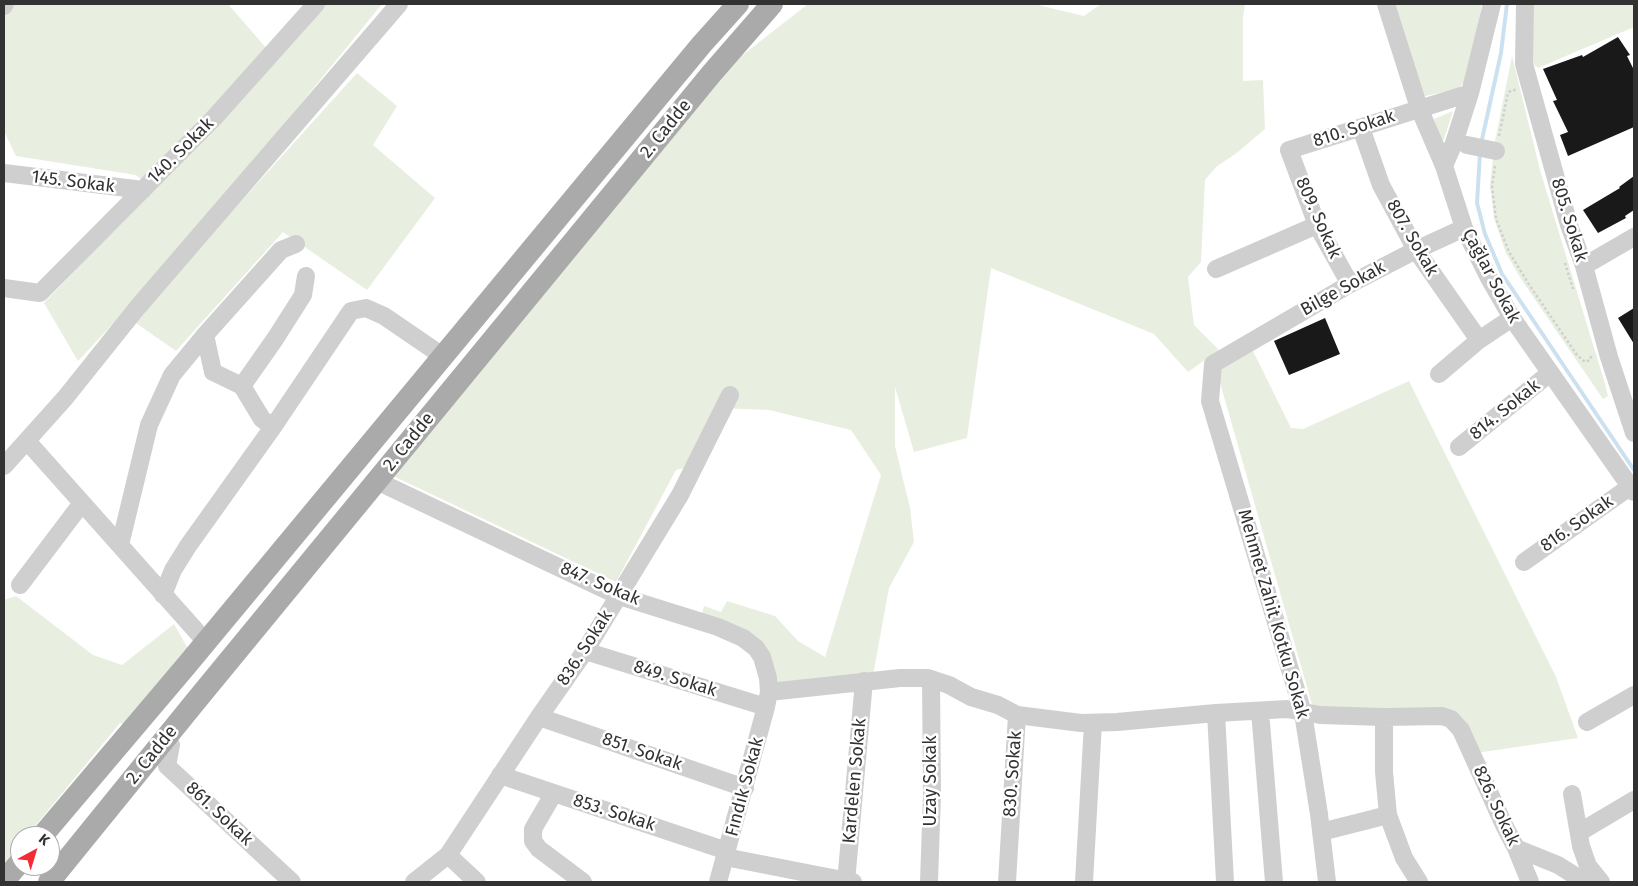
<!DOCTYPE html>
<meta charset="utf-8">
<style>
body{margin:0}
#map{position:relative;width:1638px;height:886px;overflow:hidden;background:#fff;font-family:"Fira Sans",sans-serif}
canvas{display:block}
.frame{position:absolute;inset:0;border:5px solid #323232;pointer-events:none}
.north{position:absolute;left:10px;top:826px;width:50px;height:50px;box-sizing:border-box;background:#fff;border:1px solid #adadad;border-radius:50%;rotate:39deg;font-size:14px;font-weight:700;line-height:20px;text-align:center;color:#323232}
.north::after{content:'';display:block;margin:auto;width:18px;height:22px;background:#f22c36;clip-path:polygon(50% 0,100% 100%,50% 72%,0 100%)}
</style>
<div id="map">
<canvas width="1638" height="886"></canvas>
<div class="frame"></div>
<div class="north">K</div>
</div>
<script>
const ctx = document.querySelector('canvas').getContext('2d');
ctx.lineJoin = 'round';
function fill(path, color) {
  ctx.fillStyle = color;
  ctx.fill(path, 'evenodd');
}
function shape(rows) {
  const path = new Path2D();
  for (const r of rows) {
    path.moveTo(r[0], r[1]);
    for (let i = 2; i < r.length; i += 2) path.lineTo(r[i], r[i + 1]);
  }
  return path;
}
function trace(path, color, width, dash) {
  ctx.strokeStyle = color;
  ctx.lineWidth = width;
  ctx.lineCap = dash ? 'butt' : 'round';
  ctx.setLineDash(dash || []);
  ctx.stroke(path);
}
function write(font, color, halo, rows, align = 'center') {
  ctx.font = font + ' "Fira Sans",sans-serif';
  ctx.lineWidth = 5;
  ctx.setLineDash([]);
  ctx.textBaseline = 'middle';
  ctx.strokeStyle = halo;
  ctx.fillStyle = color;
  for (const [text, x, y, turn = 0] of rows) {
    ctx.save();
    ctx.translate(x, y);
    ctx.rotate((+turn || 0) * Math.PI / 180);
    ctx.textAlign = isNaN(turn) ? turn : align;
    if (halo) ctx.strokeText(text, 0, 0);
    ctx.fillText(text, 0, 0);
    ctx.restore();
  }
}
fill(shape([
 [4,4,228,4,268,50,143,181,136,175,16,156,4,131],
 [324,4,382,4,277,133,123,313,78,361,44,303,153,189],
 [808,4,1034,4,1084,16,1101,4,1245,4,1243,17,1243,81,1263,80,1265,129,1238,152,1216,167,1205,180,1201,262,1188,277,1194,325,1219,350,1188,372,1154,334,991,268,967,438,914,452,895,387,895,446,910,508,914,542,889,588,873,675,779,686,741,632,702,613,704,606,721,612,727,601,775,616,798,641,825,657,881,475,851,430,769,410,720,408,684,468,676,470,616,582,389,474,726,68],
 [1392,4,1482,4,1467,80,1457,89,1421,97],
 [1530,4,1634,4,1634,27,1538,68,1534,65,1527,54],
 [1512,56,1540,170,1605,384,1608,396,1603,399,1521,279,1506,253,1494,218,1490,185,1495,141],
 [357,73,397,106,373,145,435,198,367,290,283,232,176,351,133,321],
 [1453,111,1444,139,1441,141,1434,119],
 [1252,349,1291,428,1303,429,1409,381,1556,677,1578,738,1476,753,1450,713,1313,708,1217,372],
 [16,596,93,655,122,665,174,624,191,654,123,724,120,723,27,836,20,836,20,844,4,864,4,600]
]), '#e8efe0');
trace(shape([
 [1481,144,1501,53,1507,4],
 [1480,153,1477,203,1485,234,1502,274,1634,470]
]), '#cce1f0', 4);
fill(shape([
 [1618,37,1630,55,1627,56,1634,70,1634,127,1568,156,1560,135,1568,132,1553,101,1557,100,1543,69,1582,55,1583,57],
 [1634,176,1634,210,1625,216,1626,218,1598,233,1583,210,1620,188,1619,187],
 [1634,308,1634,344,1618,318],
 [1325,318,1340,354,1289,375,1274,341]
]), '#191919');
trace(shape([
 [1499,136,1508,93,1512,90,1517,90],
 [1495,166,1492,186,1496,219,1509,252,1530,286,1577,355,1585,362,1590,360,1592,354],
 [1565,263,1573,289]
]), '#cfcfcf', 2.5, [2.5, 2.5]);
trace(shape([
 [1386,4,1419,108,1444,166],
 [1492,4,1470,93,1454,143,1444,166,1464,228,1489,278,1512,318,1634,492],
 [1525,4,1524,64,1569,225,1584,266,1609,357,1634,433],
 [4,6,5,4],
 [1361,128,1381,185,1416,250,1479,340],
 [1467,145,1496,151],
 [4,173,143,190],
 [1584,266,1634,237],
 [1216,269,1317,225],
 [1350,284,1317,225,1289,150,1470,93],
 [4,288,40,293,213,119,316,4],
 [205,335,213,372,242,386,262,419,273,427],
 [1439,374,1479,340,1512,318],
 [242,386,275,339,303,295,306,276],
 [27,441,206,642],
 [1459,447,1550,373],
 [4,466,65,398,137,308,399,4],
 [377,481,619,596,718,627,743,638,756,648,762,657,768,678,769,692,766,707,718,882],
 [120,545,149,425,172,375,205,335,281,250,296,244],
 [1524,562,1631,486],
 [20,585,82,503],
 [163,595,173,570,188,546,273,427,351,311,366,308,384,316,444,357],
 [585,651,766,707],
 [769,692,900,678,928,678,949,685,971,697,998,705,1017,715,1007,882],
 [1260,711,1274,882],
 [1216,713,1225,882],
 [1017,715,1081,723,1117,722,1216,713,1287,709,1320,715,1384,717,1442,716,1451,719,1461,730,1504,825,1516,848,1530,882],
 [539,717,745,788],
 [1384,717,1384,772,1388,815],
 [1587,722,1634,695],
 [165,739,171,745,167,766,292,882],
 [500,775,727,851],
 [554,793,533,829,533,841,539,849,583,882],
 [1572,794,1581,846,1588,866,1601,882],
 [1321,832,1388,815,1404,858,1419,882],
 [1580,832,1634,800],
 [1516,848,1558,865,1585,882],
 [448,855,477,882],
 [725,857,853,882],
 [414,882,448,855,539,717,585,651,680,495,730,395],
 [846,882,864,681],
 [929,882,932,794,931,679],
 [1084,882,1093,723],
 [1327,882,1319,814,1303,713,1210,401,1213,364,1350,284,1416,250,1464,228]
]), '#cfcfcf', 18);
trace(shape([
 [42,836,186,666,702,44,738,4],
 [4,881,20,862],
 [49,882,195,702,712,73,772,4]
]), '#aaa', 22);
write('18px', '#323232', '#fff', [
 ["2. Cadde",666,129,-51],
 ["810. Sokak",1354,129,-18],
 ["140. Sokak",181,151,-45],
 ["145. Sokak",73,182,7],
 ["809. Sokak",1318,218,66],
 ["805. Sokak",1569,220,73],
 ["807. Sokak",1412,238,60],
 ["Çağlar Sokak",1491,276,62],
 ["Bilge Sokak",1343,289,-29],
 ["814. Sokak",1505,410,-39],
 ["2. Cadde",409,442,-51],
 ["816. Sokak",1577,524,-35],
 ["847. Sokak",600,584,23],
 ["Mehmet Zahit Kotku Sokak",1273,614,74],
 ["836. Sokak",585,648,-57],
 ["849. Sokak",675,679,17],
 ["851. Sokak",642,752,19],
 ["2. Cadde",152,755,-51],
 ["830. Sokak",1013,774,-86],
 ["Kardelen Sokak",855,781,-85],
 ["Uzay Sokak",931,781,-90],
 ["Fındık Sokak",745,787,-75],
 ["826. Sokak",1496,806,65],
 ["853. Sokak",614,813,18],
 ["861. Sokak",219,814,43]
]);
</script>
